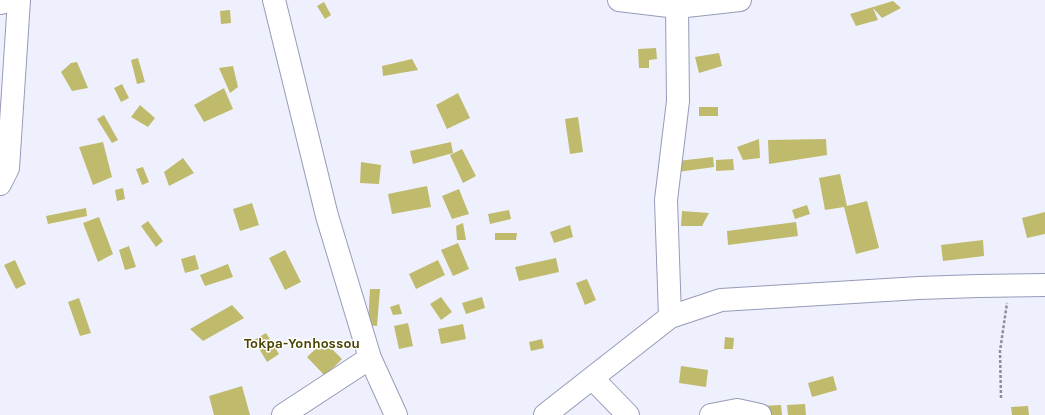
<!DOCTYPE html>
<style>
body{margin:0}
canvas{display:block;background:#eef0fd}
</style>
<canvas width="1045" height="415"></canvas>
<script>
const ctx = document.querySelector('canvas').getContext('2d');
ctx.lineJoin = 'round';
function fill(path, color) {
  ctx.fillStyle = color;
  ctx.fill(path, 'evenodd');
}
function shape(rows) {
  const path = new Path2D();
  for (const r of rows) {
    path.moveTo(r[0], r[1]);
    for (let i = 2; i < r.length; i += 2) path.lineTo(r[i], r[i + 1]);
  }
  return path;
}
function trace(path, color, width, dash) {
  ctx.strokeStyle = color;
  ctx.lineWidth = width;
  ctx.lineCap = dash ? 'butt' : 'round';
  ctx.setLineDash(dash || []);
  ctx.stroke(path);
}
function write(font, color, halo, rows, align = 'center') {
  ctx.font = font + ' Karla,sans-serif';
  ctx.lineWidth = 3;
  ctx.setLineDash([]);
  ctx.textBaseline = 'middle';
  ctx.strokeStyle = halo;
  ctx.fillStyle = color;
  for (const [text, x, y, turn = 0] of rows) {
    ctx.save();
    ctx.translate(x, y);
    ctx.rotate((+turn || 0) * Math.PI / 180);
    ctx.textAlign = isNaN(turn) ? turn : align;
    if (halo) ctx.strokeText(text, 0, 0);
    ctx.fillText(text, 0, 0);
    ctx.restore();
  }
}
fill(shape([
 [893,1,901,8,882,18,873,8,878,20,856,26,850,14],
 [324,2,331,15,325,19,317,6],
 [230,10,231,23,221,24,220,11],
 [656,48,657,59,649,60,649,68,639,68,638,49],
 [719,53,722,66,699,73,695,57],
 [138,58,145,82,137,84,131,60],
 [412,59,418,70,383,76,382,66],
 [77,62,88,88,72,91,61,72,71,63],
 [233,66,238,87,230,93,219,68],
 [122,84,129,98,121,102,114,88],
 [224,88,233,109,204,122,194,105],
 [458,93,470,118,447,129,436,105],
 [140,105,155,118,148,127,131,117],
 [699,107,718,107,718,116,699,116],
 [104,115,118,140,112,143,97,119],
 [578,117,583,152,570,154,565,119],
 [759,139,760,158,743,160,737,147],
 [826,139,827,155,769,164,768,140],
 [103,142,112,177,93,185,79,147],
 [451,142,453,153,413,164,410,151],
 [462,149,476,176,463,183,450,155],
 [713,157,714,167,678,172,677,161],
 [183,158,194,173,169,186,164,172],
 [733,159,734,170,716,171,716,160],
 [361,162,381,165,379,184,360,183],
 [143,167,149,182,142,185,136,169],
 [840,174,847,206,867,201,879,248,856,254,844,207,825,210,819,178],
 [427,186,431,207,392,214,388,194],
 [123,188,125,199,117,201,115,190],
 [459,189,469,214,452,219,442,196],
 [252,203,259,225,240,231,233,209],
 [807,205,810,214,795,219,792,210],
 [86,208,87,216,48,224,46,216],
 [509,210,511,219,490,224,488,214],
 [682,211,709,213,702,226,681,226],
 [1045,212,1045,234,1027,238,1022,218],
 [99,217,113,254,98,262,83,223],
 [148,221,163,241,156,247,141,226],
 [796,222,798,236,728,245,727,231],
 [463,223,466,240,457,240,456,226],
 [570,225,573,237,554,243,550,232],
 [495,233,517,233,516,240,495,240],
 [983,240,984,256,943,261,941,245],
 [458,243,469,269,453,276,441,250],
 [129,246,136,267,125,270,119,250],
 [285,250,301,282,285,290,269,258],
 [195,255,199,269,185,273,181,259],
 [556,258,559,272,519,281,515,267],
 [15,260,26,284,16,289,4,265],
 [438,260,445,275,416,289,409,274],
 [228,264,233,277,205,286,200,275],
 [587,279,596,300,585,305,576,283],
 [370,289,380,289,377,326,368,325],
 [441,297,452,312,441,320,430,304],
 [482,297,485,308,466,314,462,303],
 [79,298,91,333,80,336,68,302],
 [399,304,402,314,393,315,390,307],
 [232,305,244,318,203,341,190,329],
 [408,323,413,346,399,349,394,326],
 [463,324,466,339,441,344,438,329],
 [266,333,279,354,267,362,254,340],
 [725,337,734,338,733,349,724,349],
 [542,339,544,348,531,351,529,342],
 [324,341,342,359,325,376,307,357],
 [681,366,708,370,706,387,679,383],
 [833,376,837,390,812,397,808,383],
 [242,386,250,415,214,415,209,396],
 [805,404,806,415,788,415,787,405],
 [781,405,782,415,762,415,761,406],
 [1028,406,1029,415,1012,415,1011,407]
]), '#c0ba6c');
const minor = shape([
 [274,0,327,216,370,358,396,415],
 [619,0,677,7,740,0],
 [0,3,12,0],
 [0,184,8,168,19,0],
 [670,317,666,200,678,101,677,7],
 [592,378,628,415],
 [283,415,370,358],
 [545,415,670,317,721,300,919,288,978,286,1045,285],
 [711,415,737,410,760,415]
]);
trace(minor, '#979bb8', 24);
trace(shape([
 [1001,398,1000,351,1007,303]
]), '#8c8e9a', 2.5, [3, 2]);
trace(minor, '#fff', 22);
write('bold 14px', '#484300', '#fefefe', [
 ["Tokpa-Yonhossou",302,344]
]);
</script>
